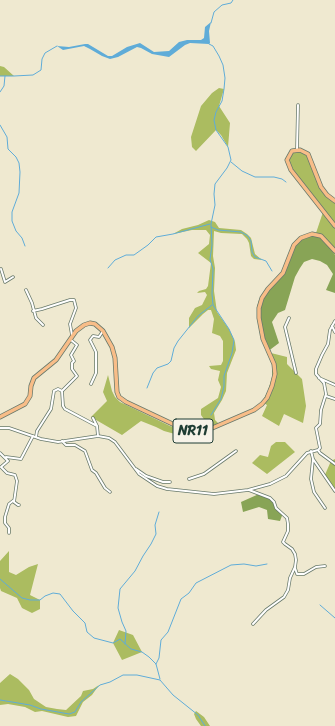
<!DOCTYPE html>
<style>
body{margin:0}
canvas{display:block;background:#efe9d0}
</style>
<canvas width="335" height="726"></canvas>
<script>
const ctx = document.querySelector('canvas').getContext('2d');
ctx.lineJoin = 'round';
function fill(path, color) {
  ctx.fillStyle = color;
  ctx.fill(path, 'evenodd');
}
function shape(rows) {
  const path = new Path2D();
  for (const r of rows) {
    path.moveTo(r[0], r[1]);
    for (let i = 2; i < r.length; i += 2) path.lineTo(r[i], r[i + 1]);
  }
  return path;
}
function trace(path, color, width, dash) {
  ctx.strokeStyle = color;
  ctx.lineWidth = width;
  ctx.lineCap = dash ? 'butt' : 'round';
  ctx.setLineDash(dash || []);
  ctx.stroke(path);
}
function write(font, color, halo, rows, align = 'center') {
  ctx.font = font + ' Sriracha,sans-serif';
  ctx.lineWidth = 4;
  ctx.setLineDash([]);
  ctx.textBaseline = 'middle';
  ctx.strokeStyle = halo;
  ctx.fillStyle = color;
  for (const [text, x, y, turn = 0] of rows) {
    ctx.save();
    ctx.translate(x, y);
    ctx.rotate((+turn || 0) * Math.PI / 180);
    ctx.textAlign = isNaN(turn) ? turn : align;
    if (halo) ctx.strokeText(text, 0, 0);
    ctx.fillText(text, 0, 0);
    ctx.restore();
  }
}
fill(shape([
 [0,66,4,67,14,76,0,76],
 [219,88,224,89,219,106,230,123,228,147,221,135,216,130,196,151,192,147,191,137,201,106,212,93],
 [296,149,307,154,318,181,335,202,335,255,315,236,323,212,287,165,290,152],
 [209,220,215,222,219,228,241,230,247,234,251,238,255,254,262,260,254,259,251,256,249,243,247,239,242,234,221,233,214,231,213,256,215,268,214,291,217,312,229,329,235,342,236,350,227,373,226,391,222,400,214,413,215,420,219,424,205,430,206,422,201,415,201,409,218,398,221,387,218,380,220,371,211,369,209,366,221,365,223,361,223,341,220,336,212,333,214,319,211,310,208,310,203,314,189,328,189,318,195,308,202,305,207,295,205,292,197,293,199,291,206,289,208,286,211,263,198,253,209,244,210,235,206,230,192,230,173,234,182,229,198,225],
 [267,352,287,357,287,364,302,379,306,406,303,423,284,414,279,426,262,416,267,405,262,402,268,391,272,377,272,365],
 [108,375,112,391,115,397,120,402,170,426,187,432,195,434,193,439,164,431,156,427,141,421,122,435,91,417,107,401,103,392],
 [276,442,285,442,295,452,267,474,252,463,260,455,268,457,271,446],
 [335,459,335,489,334,489,324,477,331,461],
 [9,551,9,572,16,575,29,567,38,564,30,595,40,600,40,609,32,613,22,608,17,598,1,591,0,588,0,561],
 [119,630,133,635,142,652,122,660,113,643],
 [10,674,18,679,29,690,34,699,46,707,57,709,66,710,81,696,83,691,93,689,99,685,92,695,83,702,76,716,68,717,42,711,35,712,25,707,8,704,0,705,0,683],
 [196,711,204,717,210,726,201,726,196,719,194,714]
]), '#abbc60');
fill(shape([
 [307,235,321,237,335,255,335,293,326,290,333,274,327,265,320,261,312,259,304,262,300,268,295,277,285,310,278,313,272,322,279,343,267,352,257,307,259,300,264,292,279,278,294,243],
 [259,494,265,495,274,502,276,508,283,513,280,521,268,519,267,510,259,507,243,512,241,502]
]), '#88a456');
fill(shape([
 [211,22,209,31,210,43,209,44,190,43,185,45,169,57,152,54,141,48,137,47,118,57,110,59,102,56,90,49,84,46,63,50,57,46,69,47,85,44,88,44,108,56,112,56,127,47,140,43,154,52,169,51,179,42,187,40,201,40,204,38,205,27]
]), '#5facd8');
trace(shape([
 [211,23,214,12,222,5,231,3,233,0],
 [209,44,213,46,219,56,223,65,225,78,224,89,222,101,216,112,214,120,216,130,228,147,231,160,227,168,215,184,214,194,215,205,211,224,212,245,210,259,213,269,212,294,213,305,229,329,234,340,232,353,224,376,224,386,221,399,211,415],
 [0,76,14,76,33,75,41,70,42,59,45,53,57,46],
 [0,92,4,86,5,76],
 [0,125,7,137,8,149,16,157,19,163,20,172,19,193,12,212,12,221,16,231,22,238,25,246],
 [231,162,242,171,255,177,274,177,282,179,286,182],
 [211,227,218,230,241,232,248,236,251,241,252,252,255,257,266,261,272,271],
 [108,268,115,260,126,255,134,255,148,245,156,237,173,234,210,224],
 [147,388,153,373,157,368,168,364,171,361,174,348,178,341,198,316,212,305],
 [0,579,22,598,30,600,40,600,45,596,53,593,60,594,73,611,85,623,87,632,94,638,113,643,120,639,131,649,142,652,149,657,156,664,160,679],
 [320,605,335,618],
 [125,644,126,631,122,622,118,608,120,589,135,571,143,556,151,544,156,534,155,525,159,512],
 [156,664,159,658,161,640,168,632,181,599,189,593,196,583,231,565,244,564,256,566,267,564],
 [0,700,30,705,41,709,69,714,75,712,81,702,100,685,110,682,123,675,137,675,160,680,173,695,198,715,205,726]
]), '#5facd8', 1);
const minor = shape([
 [297,150,298,105],
 [1,269,5,282,13,277],
 [26,290,32,303,36,318,43,325],
 [33,311,42,309,70,300,74,300,76,308,70,324,72,335],
 [289,318,285,327,296,373],
 [332,326,335,332],
 [319,378,335,385],
 [91,384,96,373,96,352,90,340,93,336,99,337,103,331],
 [63,390,77,376,72,369,72,363,74,361,71,355,77,345,71,340],
 [326,396,335,399],
 [93,418,97,426,98,436],
 [0,428,9,428,41,439,58,442,98,436,109,438,115,442,139,474,157,486,167,489,214,494,248,490,270,484,286,476,307,453,318,450],
 [36,437,37,431,51,409,54,391,58,389,62,391,63,406,65,409,97,426],
 [62,441,66,445,75,445,85,451,92,470,96,473,105,488,110,492],
 [318,450,320,448,316,428,320,424,321,410,326,394,324,383,316,374,316,369,322,355,328,344,330,330,335,321],
 [318,450,320,453,335,464],
 [311,451,313,459,335,491],
 [0,453,8,461,1,467,7,473,15,475,17,481,14,502,18,505,19,505],
 [6,457,21,459,33,436],
 [313,459,311,479,314,492,325,508],
 [136,469,146,476,163,482,170,482],
 [189,479,204,474,236,451],
 [249,490,270,498,274,502,276,508,287,518,288,524,288,531,283,542,285,544,292,549,295,554,296,560,295,567,290,578,288,590,284,597,266,610,253,624],
 [9,533,9,528,5,523,5,517,9,504,14,500],
 [295,568,297,574,304,574,316,567,325,566]
]);
const trunk = shape([
 [335,201,327,195,321,187,308,154,300,150,292,151,287,160,291,170,335,226],
 [0,417,25,404,30,396,31,386,34,378,56,360,76,331,84,325,90,323,95,324,103,331,112,347,115,358,117,392,119,397,126,402,179,427,194,431,210,429,254,410,262,404,267,398,272,386,275,374,274,364,263,339,259,318,259,308,262,298,268,289,283,273,294,245,301,238,312,234,321,236,335,251]
]);
trace(minor, '#68796b', 3.5);
trace(trunk, '#68796b', 5);
trace(minor, '#fff', 2);
trace(trunk, '#f8bd88', 3.5);
for (const [x, y, w] of [
 [193,431,40]
]) {
  const box = new Path2D();
  box.roundRect(x - w / 2, y - 12, w, 24, 3);
  ctx.fillStyle = '#f7f3e8';
  ctx.fill(box);
  trace(box, '#1f3d34', 1);
}
write('bold 14px', '#1f3d34', null, [
 ["NR11",193,431]
]);
</script>
